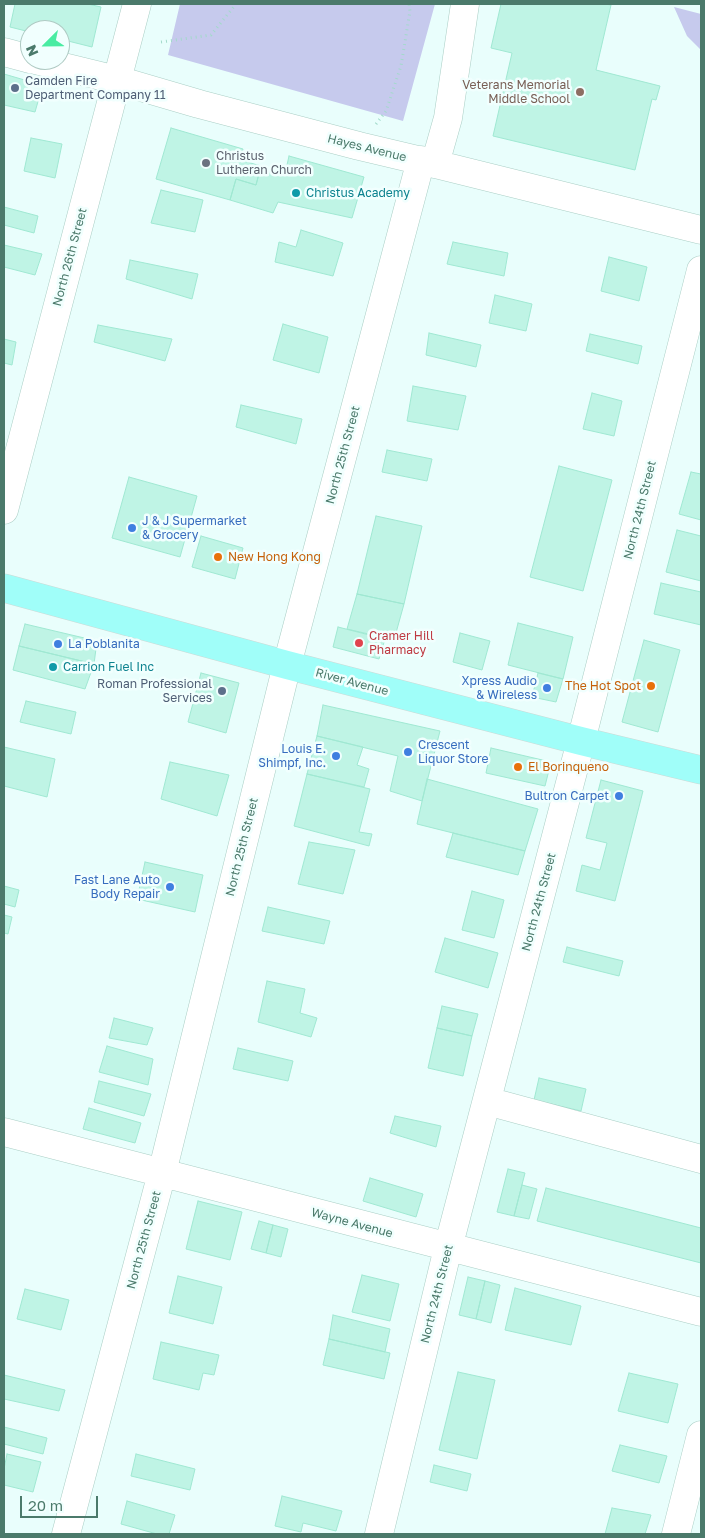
<!DOCTYPE html>
<style>
body{margin:0}
#map{position:relative;width:705px;height:1538px;overflow:hidden;background:#e9fefc;font-family:"Golos Text",sans-serif}
canvas{display:block}
.frame{position:absolute;inset:0;border:5px solid #4b7a6b;pointer-events:none}
.north{position:absolute;left:20px;top:20px;width:50px;height:50px;box-sizing:border-box;background:#f1fffe;border:1px solid #afcac3;border-radius:50%;rotate:247deg;font-size:14px;font-weight:700;line-height:20px;text-align:center;color:#4b7a6b}
.north::after{content:'';display:block;margin:auto;width:18px;height:22px;background:#49eca2;clip-path:polygon(50% 0,100% 100%,50% 72%,0 100%)}
.scale{position:absolute;left:20px;top:1496px;width:78px;height:22px;box-sizing:border-box;border:2px solid #4b7a6b;border-top:0;padding-left:6px;font-size:15px;line-height:18px;white-space:nowrap;color:#4b7a6b;-webkit-text-stroke:4px #f1fffe;paint-order:stroke}
</style>
<div id="map">
<canvas width="705" height="1538"></canvas>
<div class="frame"></div>
<div class="north">N</div>
<div class="scale">20 m</div>
</div>
<script>
const ctx = document.querySelector('canvas').getContext('2d');
ctx.lineJoin = 'round';
function fill(path, color) {
  ctx.fillStyle = color;
  ctx.fill(path, 'evenodd');
}
function shape(rows) {
  const path = new Path2D();
  for (const r of rows) {
    path.moveTo(r[0], r[1]);
    for (let i = 2; i < r.length; i += 2) path.lineTo(r[i], r[i + 1]);
  }
  return path;
}
function trace(path, color, width, dash) {
  ctx.strokeStyle = color;
  ctx.lineWidth = width;
  ctx.lineCap = dash ? 'butt' : 'round';
  ctx.setLineDash(dash || []);
  ctx.stroke(path);
}
function write(font, color, halo, rows, align = 'center') {
  ctx.font = font + ' "Golos Text",sans-serif';
  ctx.lineWidth = 5;
  ctx.setLineDash([]);
  ctx.textBaseline = 'middle';
  ctx.strokeStyle = halo;
  ctx.fillStyle = color;
  for (const [text, x, y, turn = 0] of rows) {
    ctx.save();
    ctx.translate(x, y);
    ctx.rotate((+turn || 0) * Math.PI / 180);
    ctx.textAlign = isNaN(turn) ? turn : align;
    if (halo) ctx.strokeText(text, 0, 0);
    ctx.fillText(text, 0, 0);
    ctx.restore();
  }
}
fill(shape([
 [180,4,435,4,403,121,168,55],
 [674,7,701,14,701,50,687,36]
]), '#c6caed');
const building = shape([
 [15,4,88,4,101,7,92,47,60,39,60,30,30,30,30,32,10,27,15,4],
 [501,4,605,4,611,5,596,70,660,86,656,100,652,99,635,170,493,136,512,53,491,48,501,4],
 [4,74,28,81,26,95,39,98,35,112,4,105,4,74],
 [171,128,243,149,240,160,261,166,256,185,236,179,230,200,156,179,171,128],
 [31,138,62,144,55,178,24,171,31,138],
 [289,156,364,177,352,218,278,202,273,213,230,200,236,179,256,185,261,166,285,174,289,156],
 [161,190,203,200,195,232,151,223,161,190],
 [4,207,38,216,34,233,4,225,4,207],
 [301,230,343,243,333,276,275,262,279,242,296,247,301,230],
 [453,242,508,253,504,276,447,264,453,242],
 [4,245,42,254,35,275,4,267,4,245],
 [609,257,647,267,639,301,601,291,609,257],
 [130,260,198,274,192,299,126,279,130,260],
 [495,295,532,304,526,331,489,323,495,295],
 [283,324,328,337,319,373,273,360,283,324],
 [98,325,172,339,165,361,94,342,98,325],
 [429,333,481,345,476,367,426,355,429,333],
 [590,334,642,346,638,364,586,351,590,334],
 [4,339,16,342,12,365,4,363,4,339],
 [413,386,466,396,458,430,407,421,413,386],
 [592,393,622,401,614,436,583,429,592,393],
 [241,405,302,419,296,444,236,427,241,405],
 [387,450,432,459,427,481,382,472,387,450],
 [559,466,612,480,583,591,530,577,559,466],
 [691,472,701,474,701,520,679,514,691,472],
 [129,477,197,496,180,557,112,538,129,477],
 [376,516,422,526,404,604,357,594,376,516],
 [677,530,701,536,701,581,666,572,677,530],
 [201,536,243,548,235,579,192,567,201,536],
 [661,583,701,592,701,625,654,614,661,583],
 [357,594,404,604,394,640,347,629,357,594],
 [518,623,573,637,563,679,508,665,518,623],
 [25,624,97,641,94,664,19,646,25,624],
 [338,627,385,639,379,659,333,647,338,627],
 [460,633,490,641,482,670,453,662,460,633],
 [644,640,680,650,658,732,622,722,644,640],
 [19,646,94,664,85,689,13,670,19,646],
 [201,673,239,683,226,733,188,722,201,673],
 [538,673,563,679,556,702,532,697,538,673],
 [26,701,76,712,71,734,20,722,26,701],
 [323,705,440,731,422,801,390,791,398,756,317,736,323,705],
 [317,736,363,747,357,765,369,769,364,787,307,774,317,736],
 [4,747,55,759,47,797,4,786,4,747],
 [491,748,551,762,545,786,486,773,491,748],
 [170,762,229,775,217,816,161,799,170,762],
 [307,774,370,789,359,832,372,834,369,846,294,826,307,774],
 [427,779,538,809,525,851,417,824,427,779],
 [601,780,643,791,615,901,576,891,582,865,600,870,607,843,586,838,601,780],
 [453,833,525,851,518,875,446,857,453,833],
 [309,842,355,850,343,894,298,884,309,842],
 [145,862,203,875,195,912,137,899,145,862],
 [4,886,19,890,15,907,4,904,4,886],
 [472,891,504,900,494,938,462,930,472,891],
 [268,907,330,921,324,944,262,931,268,907],
 [4,915,12,917,8,934,4,933,4,915],
 [445,938,498,953,488,988,435,972,445,938],
 [567,947,623,961,619,976,563,962,567,947],
 [267,981,305,989,300,1013,317,1018,311,1037,258,1022,267,981],
 [442,1006,478,1014,472,1036,437,1028,442,1006],
 [114,1018,153,1028,147,1045,109,1038,114,1018],
 [437,1028,472,1036,463,1076,428,1068,437,1028],
 [107,1046,153,1059,148,1085,99,1072,107,1046],
 [238,1048,293,1061,288,1081,233,1069,238,1048],
 [539,1078,586,1089,581,1111,534,1100,539,1078],
 [99,1081,151,1094,144,1116,94,1102,99,1081],
 [89,1108,141,1123,135,1143,83,1129,89,1108],
 [395,1116,441,1126,436,1147,390,1133,395,1116],
 [508,1169,525,1173,514,1216,497,1212,508,1169],
 [370,1178,423,1194,416,1217,363,1201,370,1178],
 [522,1185,537,1189,529,1219,514,1216,522,1185],
 [546,1188,701,1228,701,1263,537,1221,546,1188],
 [198,1201,242,1212,230,1260,186,1249,198,1201],
 [259,1221,273,1225,266,1253,251,1249,259,1221],
 [273,1225,288,1229,281,1257,266,1253,273,1225],
 [362,1275,399,1284,390,1321,352,1312,362,1275],
 [178,1276,222,1287,213,1324,169,1313,178,1276],
 [468,1277,485,1281,476,1319,459,1315,468,1277],
 [485,1281,500,1285,491,1323,476,1319,485,1281],
 [515,1288,581,1306,571,1345,505,1330,515,1288],
 [25,1289,69,1300,61,1330,17,1319,25,1289],
 [333,1315,390,1329,385,1352,329,1339,333,1315],
 [329,1339,390,1353,384,1379,323,1365,329,1339],
 [161,1342,219,1355,214,1375,203,1373,199,1390,153,1379,161,1342],
 [458,1372,495,1380,477,1459,439,1450,458,1372],
 [629,1373,678,1384,668,1423,618,1411,629,1373],
 [4,1375,65,1390,59,1411,4,1399,4,1375],
 [4,1427,47,1438,43,1454,4,1444,4,1427],
 [620,1445,667,1456,659,1483,612,1471,620,1445],
 [7,1454,41,1462,33,1492,4,1485,4,1469,7,1454],
 [136,1454,195,1469,190,1490,131,1476,136,1454],
 [434,1465,471,1474,467,1491,430,1482,434,1465],
 [282,1496,342,1511,336,1531,303,1523,301,1532,275,1526,282,1496],
 [127,1501,175,1515,169,1534,157,1534,121,1524,127,1501],
 [612,1508,651,1515,645,1534,605,1534,612,1508]
]);
fill(building, '#bff4e5');
trace(building, '#9fe8d2', 1);
const minor = shape([
 [4,52,30,59],
 [35,60,117,80,199,104,359,146,435,164,701,230],
 [435,164,448,118,465,4],
 [4,510,137,4],
 [487,1101,701,1159],
 [4,1132,701,1312],
 [66,1534,162,1173,287,665,421,160],
 [379,1534,448,1248,581,741,701,270],
 [676,1534,701,1435]
]);
const major = shape([
 [4,588,287,665,581,741,701,770]
]);
trace(minor, '#abcfc6', 29);
trace(major, '#cddad6', 29);
trace(shape([
 [161,42,211,35,236,4],
 [376,124,386,111,401,66,410,11,409,4]
]), '#a2daca', 3, [1, 4]);
trace(minor, '#fff', 28);
trace(major, '#a0fef9', 28);
for (const [x, y, r, color] of [
 [15,88,5,"#5c6f8a"],
 [580,92,5,"#8d6e63"],
 [206,163,5,"#6b7280"],
 [296,193,5,"#0f9aa8"],
 [132,528,5,"#3f7fe0"],
 [218,557,5,"#e8710a"],
 [359,643,5,"#e0444e"],
 [58,644,5,"#3f7fe0"],
 [53,667,5,"#0f9aa8"],
 [651,686,5,"#e8710a"],
 [547,688,5,"#3f7fe0"],
 [222,691,5,"#5c6f8a"],
 [408,752,5,"#3f7fe0"],
 [336,756,5,"#3f7fe0"],
 [518,767,5,"#e8710a"],
 [619,796,5,"#3f7fe0"],
 [170,887,5,"#3f7fe0"]
]) {
  const dot = new Path2D();
  dot.arc(x, y, r, 0, 2 * Math.PI);
  ctx.fillStyle = color;
  ctx.fill(dot);
  trace(dot, '#f1fffe', 2);
}
write('12px', '#4e5e75', '#f1fffe', [
 ["Camden Fire",25,81],
 ["Department Company 11",25,95],
 ["Roman Professional",212,684,"right"],
 ["Services",212,698,"right"]
], 'left');
write('12px', '#785e54', '#f1fffe', [
 ["Veterans Memorial",570,85],
 ["Middle School",570,99]
], 'right');
write('12px', '#4b7a6b', '#f1fffe', [
 ["Hayes Avenue",367,148,14],
 ["North 26th Street",70,257,-75],
 ["North 25th Street",343,455,-75],
 ["North 24th Street",640,510,-76],
 ["River Avenue",352,682,15],
 ["North 25th Street",242,847,-76],
 ["North 24th Street",539,902,-75],
 ["Wayne Avenue",352,1223,15],
 ["North 25th Street",144,1240,-75],
 ["North 24th Street",437,1294,-76]
]);
write('12px', '#5b616d', '#f1fffe', [
 ["Christus",216,156],
 ["Lutheran Church",216,170]
], 'left');
write('12px', '#0d838f', '#f1fffe', [
 ["Christus Academy",306,193],
 ["Carrion Fuel Inc",63,667]
], 'left');
write('12px', '#366cbe', '#f1fffe', [
 ["J & J Supermarket",142,521,"left"],
 ["& Grocery",142,535,"left"],
 ["La Poblanita",68,644,"left"],
 ["Xpress Audio",537,681],
 ["& Wireless",537,695],
 ["Crescent",418,745,"left"],
 ["Liquor Store",418,759,"left"],
 ["Louis E.",326,749],
 ["Shimpf, Inc.",326,763],
 ["Bultron Carpet",609,796],
 ["Fast Lane Auto",160,880],
 ["Body Repair",160,894]
], 'right');
write('12px', '#c56008', '#f1fffe', [
 ["New Hong Kong",228,557],
 ["The Hot Spot",641,686,"right"],
 ["El Borinqueno",528,767]
], 'left');
write('12px', '#be3a42', '#f1fffe', [
 ["Cramer Hill",369,636],
 ["Pharmacy",369,650]
], 'left');
</script>
